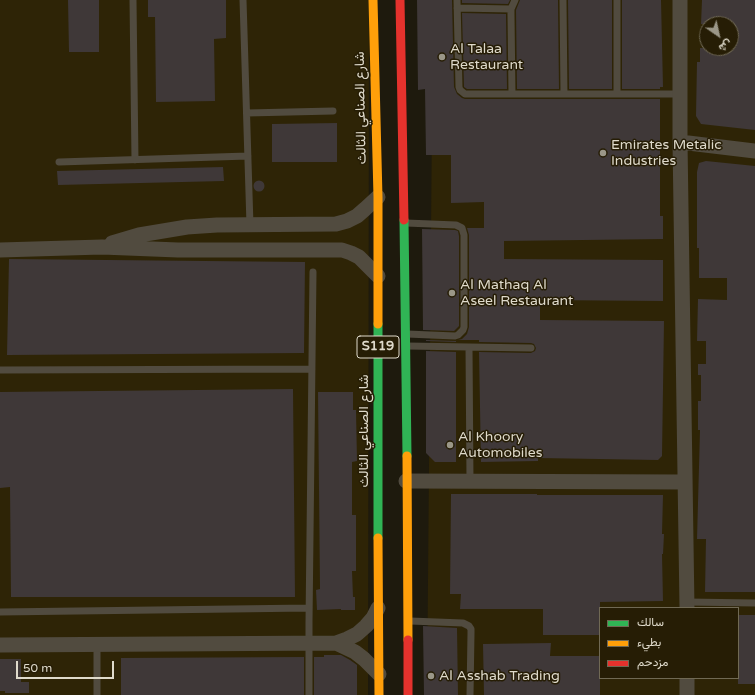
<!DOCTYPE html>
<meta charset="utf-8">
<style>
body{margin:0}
#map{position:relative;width:755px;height:695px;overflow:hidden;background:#1e1a0d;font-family:"Varela Round",Vazirmatn,sans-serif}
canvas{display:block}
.legend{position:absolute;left:599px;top:607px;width:140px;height:72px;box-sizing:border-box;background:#261d05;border:1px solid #706954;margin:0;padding:5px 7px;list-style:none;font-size:12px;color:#dfdacb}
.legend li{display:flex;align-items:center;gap:8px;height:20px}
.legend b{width:20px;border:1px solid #706954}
.north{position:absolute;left:699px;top:16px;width:40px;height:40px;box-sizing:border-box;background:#261d05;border:1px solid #706954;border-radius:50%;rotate:146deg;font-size:11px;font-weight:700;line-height:16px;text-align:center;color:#dfdacb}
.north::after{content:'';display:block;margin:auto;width:14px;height:18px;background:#9b9788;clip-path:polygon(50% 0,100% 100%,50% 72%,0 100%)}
.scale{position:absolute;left:16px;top:661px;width:98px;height:18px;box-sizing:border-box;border:2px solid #dfdacb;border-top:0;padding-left:5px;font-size:12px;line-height:14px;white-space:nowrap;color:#dfdacb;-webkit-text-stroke:3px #261d05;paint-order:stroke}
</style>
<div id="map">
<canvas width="755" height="695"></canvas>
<ul class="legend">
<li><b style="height:5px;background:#30b455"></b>سالك</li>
<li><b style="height:5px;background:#ff9f0a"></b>بطيء</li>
<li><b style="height:5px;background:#e5322d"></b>مزدحم</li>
</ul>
<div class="north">ش</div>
<div class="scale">50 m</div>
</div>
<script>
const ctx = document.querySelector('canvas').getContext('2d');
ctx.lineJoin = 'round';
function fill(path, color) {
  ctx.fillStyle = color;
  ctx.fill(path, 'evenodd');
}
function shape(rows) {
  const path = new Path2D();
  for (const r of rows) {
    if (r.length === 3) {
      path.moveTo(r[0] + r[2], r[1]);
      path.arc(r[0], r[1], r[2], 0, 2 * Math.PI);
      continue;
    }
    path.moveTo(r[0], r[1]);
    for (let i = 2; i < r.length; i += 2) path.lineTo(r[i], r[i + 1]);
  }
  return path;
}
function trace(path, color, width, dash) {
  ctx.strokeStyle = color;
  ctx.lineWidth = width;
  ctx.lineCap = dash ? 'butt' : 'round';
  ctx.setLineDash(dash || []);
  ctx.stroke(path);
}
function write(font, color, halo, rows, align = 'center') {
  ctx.font = font + ' "Varela Round",Vazirmatn,sans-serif';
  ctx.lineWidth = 3;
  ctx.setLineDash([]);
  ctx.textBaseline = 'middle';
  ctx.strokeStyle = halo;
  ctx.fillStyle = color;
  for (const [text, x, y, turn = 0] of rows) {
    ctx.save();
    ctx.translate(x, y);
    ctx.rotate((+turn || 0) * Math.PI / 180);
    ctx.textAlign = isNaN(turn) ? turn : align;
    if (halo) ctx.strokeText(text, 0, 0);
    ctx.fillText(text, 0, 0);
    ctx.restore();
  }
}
fill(shape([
 [0,0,369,0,368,695,0,695],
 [433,0,755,0,755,695,427,695],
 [707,24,731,24,731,48,707,48],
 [600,608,738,608,738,678,600,678]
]), '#2e2406');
fill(shape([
 [68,0,99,0,99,52,69,52],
 [148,0,226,0,226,38,214,39,215,101,156,102,155,17,148,17],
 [417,0,452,0,454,87,457,94,462,98,465,99,660,99,660,216,663,216,663,239,504,241,504,259,663,260,663,301,540,300,540,320,664,321,662,456,658,460,538,458,538,461,481,462,479,352,531,353,535,351,536,348,534,344,531,343,479,342,479,340,458,340,462,339,467,334,469,327,469,235,467,228,484,228,484,202,451,203,451,155,426,155,425,89,418,90],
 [462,0,510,0,508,4,462,3],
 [520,0,558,0,559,89,517,89,516,10],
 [568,0,612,0,612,89,569,89],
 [622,0,661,0,663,87,660,87,660,89,622,89],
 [702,0,755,0,755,130,701,124,696,116,697,62,700,62,700,48,731,48,731,24,701,24],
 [462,13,506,14,507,89,467,89,464,87],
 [337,123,337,162,272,162,272,124],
 [706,161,755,166,755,592,705,592,706,539,697,539,700,430,698,430,698,401,701,401,701,375,698,375,698,364,706,364,706,341,697,341,698,299,727,300,727,278,699,278,699,248,697,248,697,172,699,163],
 [223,167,224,181,58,185,57,171],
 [259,186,5.5],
 [422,229,455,230,458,231,459,236,459,326,454,331,423,330],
 [9,259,305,262,304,353,7,355],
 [426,340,456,341,456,342,426,341],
 [426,351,456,352,456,462,435,462,426,453],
 [293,389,295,597,11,597,10,487,0,488,0,392],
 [318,392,353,392,353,410,356,410,357,461,352,462,352,515,356,515,356,571,352,571,353,597,355,597,355,610,341,610,341,609,317,610,316,590,320,589],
 [451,494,537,494,537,495,663,495,662,534,664,534,663,554,662,554,663,601,600,602,600,635,543,635,543,609,460,609,461,594,450,594],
 [738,615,755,615,755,684,738,684],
 [423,626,457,628,458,695,424,695],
 [551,643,550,656,600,656,600,695,484,695,483,644],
 [324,655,341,655,350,660,357,665,357,695,314,695,314,657,324,657],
 [304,657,304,695,121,695,121,658],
 [0,659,21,659,21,682,29,682,29,693,5,693,5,691,0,691]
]), '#3f3838');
trace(shape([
 [133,0,135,160],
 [243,0,250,225],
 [457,0,459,87,460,90,465,94,680,94],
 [563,0,564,94],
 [457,8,511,9],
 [512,94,511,15,511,9,515,0],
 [617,94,617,0],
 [247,113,333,111],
 [59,162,248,156],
 [406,223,456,225,462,228,464,235,464,327,463,330,458,335,455,336,407,334],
 [407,346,531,348],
 [469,347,470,481],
 [0,370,312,369],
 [687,602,755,603],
 [0,612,309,608],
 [410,621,463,623,469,626,471,629,471,633,470,695],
 [97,695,97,644],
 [309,695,309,622,313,272]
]), '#514b3f', 7);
trace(shape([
 [680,0,680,142,687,608],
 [680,142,755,151],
 [112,243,139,235,187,227,217,225,336,224,347,221,357,216,365,209,378,197],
 [0,250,102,247,178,250,342,250,351,253,359,257,378,276],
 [406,481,685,482],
 [336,643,355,652,364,659,379,674],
 [0,645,336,643,347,639,357,634,366,626,373,618,378,608],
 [687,678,687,695]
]), '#514b3f', 15);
trace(shape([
 [404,220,407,456],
 [378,324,378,538]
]), '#30b455', 9);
trace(shape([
 [373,0,378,197,378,324],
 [407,456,408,640],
 [378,538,379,695]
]), '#ff9f0a', 9);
trace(shape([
 [400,0,404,220],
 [408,640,408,695]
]), '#e5322d', 9);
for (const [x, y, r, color] of [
 [442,57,4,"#9b9788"],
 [603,153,4,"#9b9788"],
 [452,293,4,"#9b9788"],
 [450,445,4,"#9b9788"],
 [431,676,4,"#9b9788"]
]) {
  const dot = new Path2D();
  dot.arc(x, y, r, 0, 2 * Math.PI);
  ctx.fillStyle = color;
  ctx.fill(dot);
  trace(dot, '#261d05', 1.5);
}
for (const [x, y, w] of [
 [378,347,42]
]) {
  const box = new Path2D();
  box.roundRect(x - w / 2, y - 11, w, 22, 3);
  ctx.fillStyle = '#261d05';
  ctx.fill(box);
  trace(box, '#dfdacb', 1);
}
write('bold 13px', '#dfdacb', null, [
 ["S119",378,347]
]);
write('14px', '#dfdacb', '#261d05', [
 ["Al Talaa",450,49],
 ["Restaurant",450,65],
 ["Emirates Metalic",611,145],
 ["Industries",611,161],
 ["Al Mathaq Al",460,285],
 ["Aseel Restaurant",460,301],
 ["Al Khoory",458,437],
 ["Automobiles",458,453],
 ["Al Asshab Trading",439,676]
], 'left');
write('14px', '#dfdacb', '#261d05', [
 ["شارع الصناعي الثالث",361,108,-91],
 ["شارع الصناعي الثالث",364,431,-90]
]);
</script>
